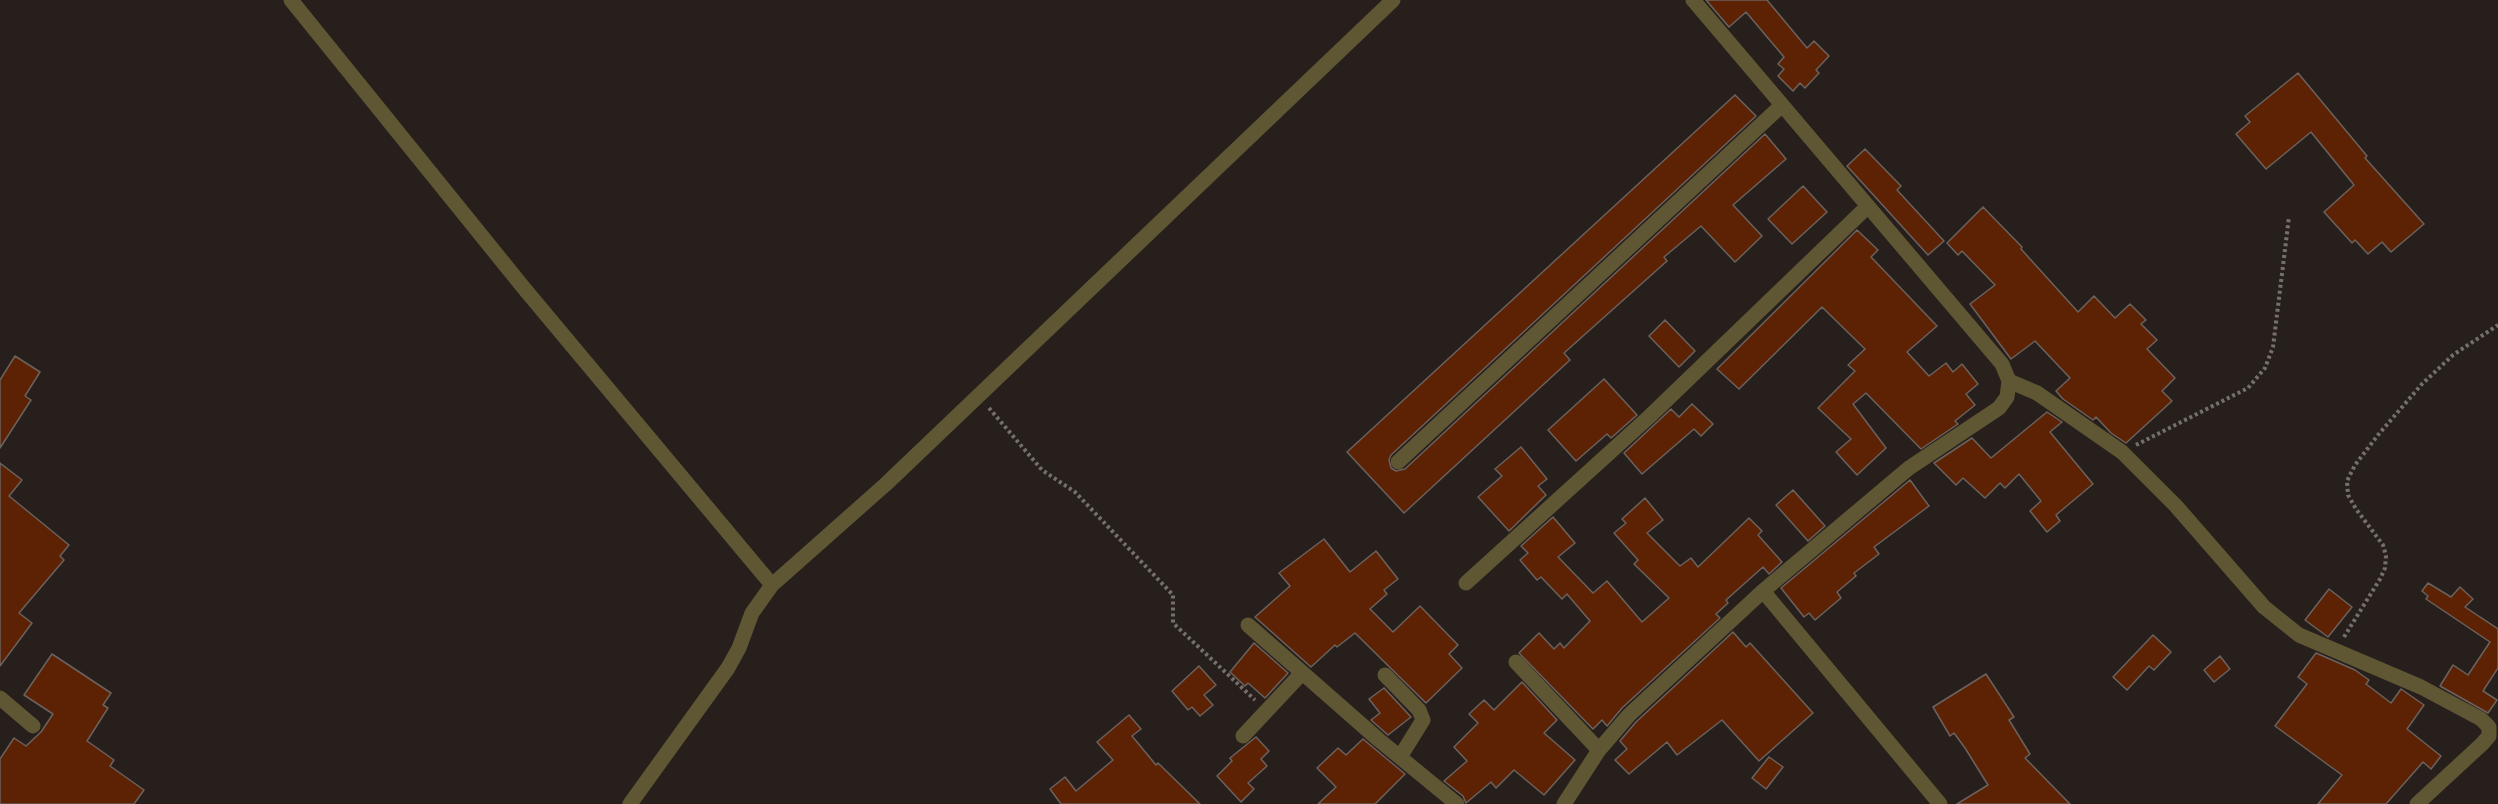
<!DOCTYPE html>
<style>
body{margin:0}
canvas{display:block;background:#271f1c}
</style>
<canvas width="2498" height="804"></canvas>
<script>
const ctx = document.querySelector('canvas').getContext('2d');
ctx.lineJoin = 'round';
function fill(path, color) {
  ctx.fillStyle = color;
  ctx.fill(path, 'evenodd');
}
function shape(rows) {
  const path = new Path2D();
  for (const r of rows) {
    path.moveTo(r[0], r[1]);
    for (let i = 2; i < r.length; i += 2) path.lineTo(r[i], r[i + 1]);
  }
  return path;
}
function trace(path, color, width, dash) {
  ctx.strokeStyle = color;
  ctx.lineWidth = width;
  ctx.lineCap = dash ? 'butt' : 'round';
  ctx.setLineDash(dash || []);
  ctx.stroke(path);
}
const building = shape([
 [1706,0,1767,0,1807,48,1814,41,1829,56,1816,70,1819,73,1805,88,1800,83,1793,91,1778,76,1784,69,1778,64,1784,57,1746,12,1729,27,1706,0],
 [2298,73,2367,156,2365,158,2424,224,2391,252,2382,242,2368,254,2355,240,2352,243,2324,212,2354,185,2311,132,2266,169,2236,134,2250,122,2245,116,2298,73],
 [1735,95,1756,116,1391,455,1389,460,1391,468,1396,471,1405,469,1765,134,1786,159,1733,205,1762,236,1735,262,1701,226,1664,257,1667,261,1564,353,1570,360,1404,513,1347,452,1735,95],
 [1865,149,1901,186,1897,190,1944,241,1928,255,1847,166,1865,149],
 [1803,186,1827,212,1792,244,1768,219,1803,186],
 [1983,207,2022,247,2021,249,2078,312,2094,296,2115,318,2130,304,2146,320,2141,324,2157,340,2147,349,2175,378,2162,391,2172,401,2126,443,2111,433,2096,417,2093,420,2063,399,2056,391,2070,378,2035,341,2011,359,1970,304,1995,285,1962,251,1958,255,1947,243,1983,207],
 [1857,230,1878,250,1871,257,1937,326,1907,352,1929,376,1946,363,1953,372,1962,364,1978,384,1966,394,1975,405,1955,421,1958,424,1921,449,1866,393,1853,404,1886,448,1857,475,1836,452,1851,439,1818,408,1855,371,1848,365,1865,349,1822,307,1739,389,1717,369,1857,230],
 [1665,320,1695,351,1679,367,1649,336,1665,320],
 [15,356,40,372,25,396,31,400,0,448,0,380,15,356],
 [1604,379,1637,415,1611,438,1607,434,1576,461,1548,430,1604,379],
 [1692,404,1713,424,1701,436,1694,429,1642,474,1624,453,1671,409,1679,417,1692,404],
 [2047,412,2062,422,2050,432,2093,484,2056,515,2060,521,2047,532,2030,511,2041,501,2019,474,2005,488,2000,483,1985,498,1963,478,1956,485,1934,463,1972,438,1991,458,2047,412],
 [1521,447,1547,479,1538,486,1546,495,1509,531,1478,497,1502,476,1495,469,1521,447],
 [0,463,22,480,9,496,69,545,60,556,64,560,19,613,32,623,0,666,0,463],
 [1910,480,1929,506,1874,547,1879,554,1854,573,1856,576,1837,592,1841,598,1815,620,1809,613,1804,617,1781,588,1910,480],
 [1793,490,1825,526,1808,541,1776,505,1793,490],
 [1645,498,1663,520,1647,533,1680,566,1691,558,1698,567,1749,518,1762,531,1758,535,1782,562,1769,574,1763,567,1726,600,1728,603,1716,614,1720,618,1622,708,1607,726,1602,720,1593,729,1519,653,1539,633,1554,649,1560,643,1564,648,1590,621,1567,594,1562,599,1541,577,1537,580,1520,560,1528,553,1521,546,1553,517,1575,543,1558,557,1593,593,1607,581,1642,622,1669,598,1634,564,1638,560,1614,533,1626,523,1622,519,1645,498],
 [1324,539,1350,572,1376,551,1398,579,1384,590,1387,594,1370,609,1393,632,1420,606,1458,645,1449,654,1462,668,1426,703,1355,633,1337,647,1335,645,1311,667,1255,617,1290,586,1279,573,1324,539],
 [2428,583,2451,597,2460,587,2473,599,2465,607,2498,629,2498,668,2483,691,2497,700,2488,713,2440,686,2453,665,2468,675,2490,642,2426,599,2428,596,2422,591,2428,583],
 [2329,589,2352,607,2328,637,2305,620,2329,589],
 [1733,632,1746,647,1750,643,1813,713,1759,761,1722,720,1677,755,1667,742,1629,774,1615,760,1627,749,1620,741,1636,722,1733,632],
 [2153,635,2171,652,2154,670,2149,666,2127,690,2113,677,2153,635],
 [1254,643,1288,673,1265,698,1248,683,1245,686,1230,672,1254,643],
 [2316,653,2355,670,2369,680,2366,684,2391,703,2401,689,2424,705,2407,729,2441,756,2431,769,2423,762,2386,804,2318,804,2342,775,2275,726,2307,684,2298,677,2316,653],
 [52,654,111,693,103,705,108,708,87,741,114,760,110,766,144,790,134,804,0,804,0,759,14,738,26,746,41,732,53,714,24,695,52,654],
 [2220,656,2230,669,2214,682,2204,670,2220,656],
 [1199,666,1216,685,1204,695,1213,705,1200,716,1192,707,1188,710,1172,691,1199,666],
 [1986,674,2014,717,2009,720,2030,754,2025,758,2070,804,1957,804,1988,785,1965,748,1954,733,1950,736,1933,707,1986,674],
 [1522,682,1557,720,1544,733,1575,760,1544,795,1514,770,1496,788,1491,782,1466,803,1463,796,1444,781,1467,761,1454,747,1478,723,1469,714,1484,700,1494,710,1522,682],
 [1384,688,1411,717,1388,735,1371,720,1380,713,1369,699,1384,688],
 [1129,715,1141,729,1132,736,1156,765,1158,763,1200,804,1061,804,1050,789,1065,777,1076,791,1113,760,1097,742,1129,715],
 [1256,737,1269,751,1261,759,1267,766,1248,783,1254,789,1241,802,1217,776,1232,761,1230,758,1256,737],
 [1363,739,1405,774,1375,804,1318,804,1336,787,1317,768,1338,748,1346,755,1363,739],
 [1769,757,1783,767,1766,789,1752,778,1769,757]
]);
fill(building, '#5d2203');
trace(building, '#6b625e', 1.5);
trace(shape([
 [989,408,1042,470,1075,492,1173,595,1173,623,1255,700],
 [2136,445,2248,388,2265,368,2273,347,2289,217],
 [2344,637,2380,579,2385,568,2386,556,2383,545,2356,509,2348,495,2347,481,2355,465,2378,435,2422,384,2453,355,2498,325]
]), '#76706d', 4, [3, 3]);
trace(shape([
 [291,0,523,287,772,585],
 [2009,381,2037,393,2122,452,2176,506,2264,607,2299,635,2421,687,2481,719,2489,727,2489,736,2482,744,2417,804],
 [1398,462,1781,106],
 [1466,583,1650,416,1867,207],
 [1763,591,1940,804],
 [1248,625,1379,740,1457,804],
 [1516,662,1599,750],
 [1385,675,1419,710,1423,720,1400,757],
 [0,698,33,726],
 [1243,736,1302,673],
 [630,804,728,668,739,648,752,613,772,585,886,484,1393,0],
 [1564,804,1599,750,1629,715,1763,591,1909,468,1999,408,2007,397,2009,381,2002,364,1693,0]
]), '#5f5633', 15);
</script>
